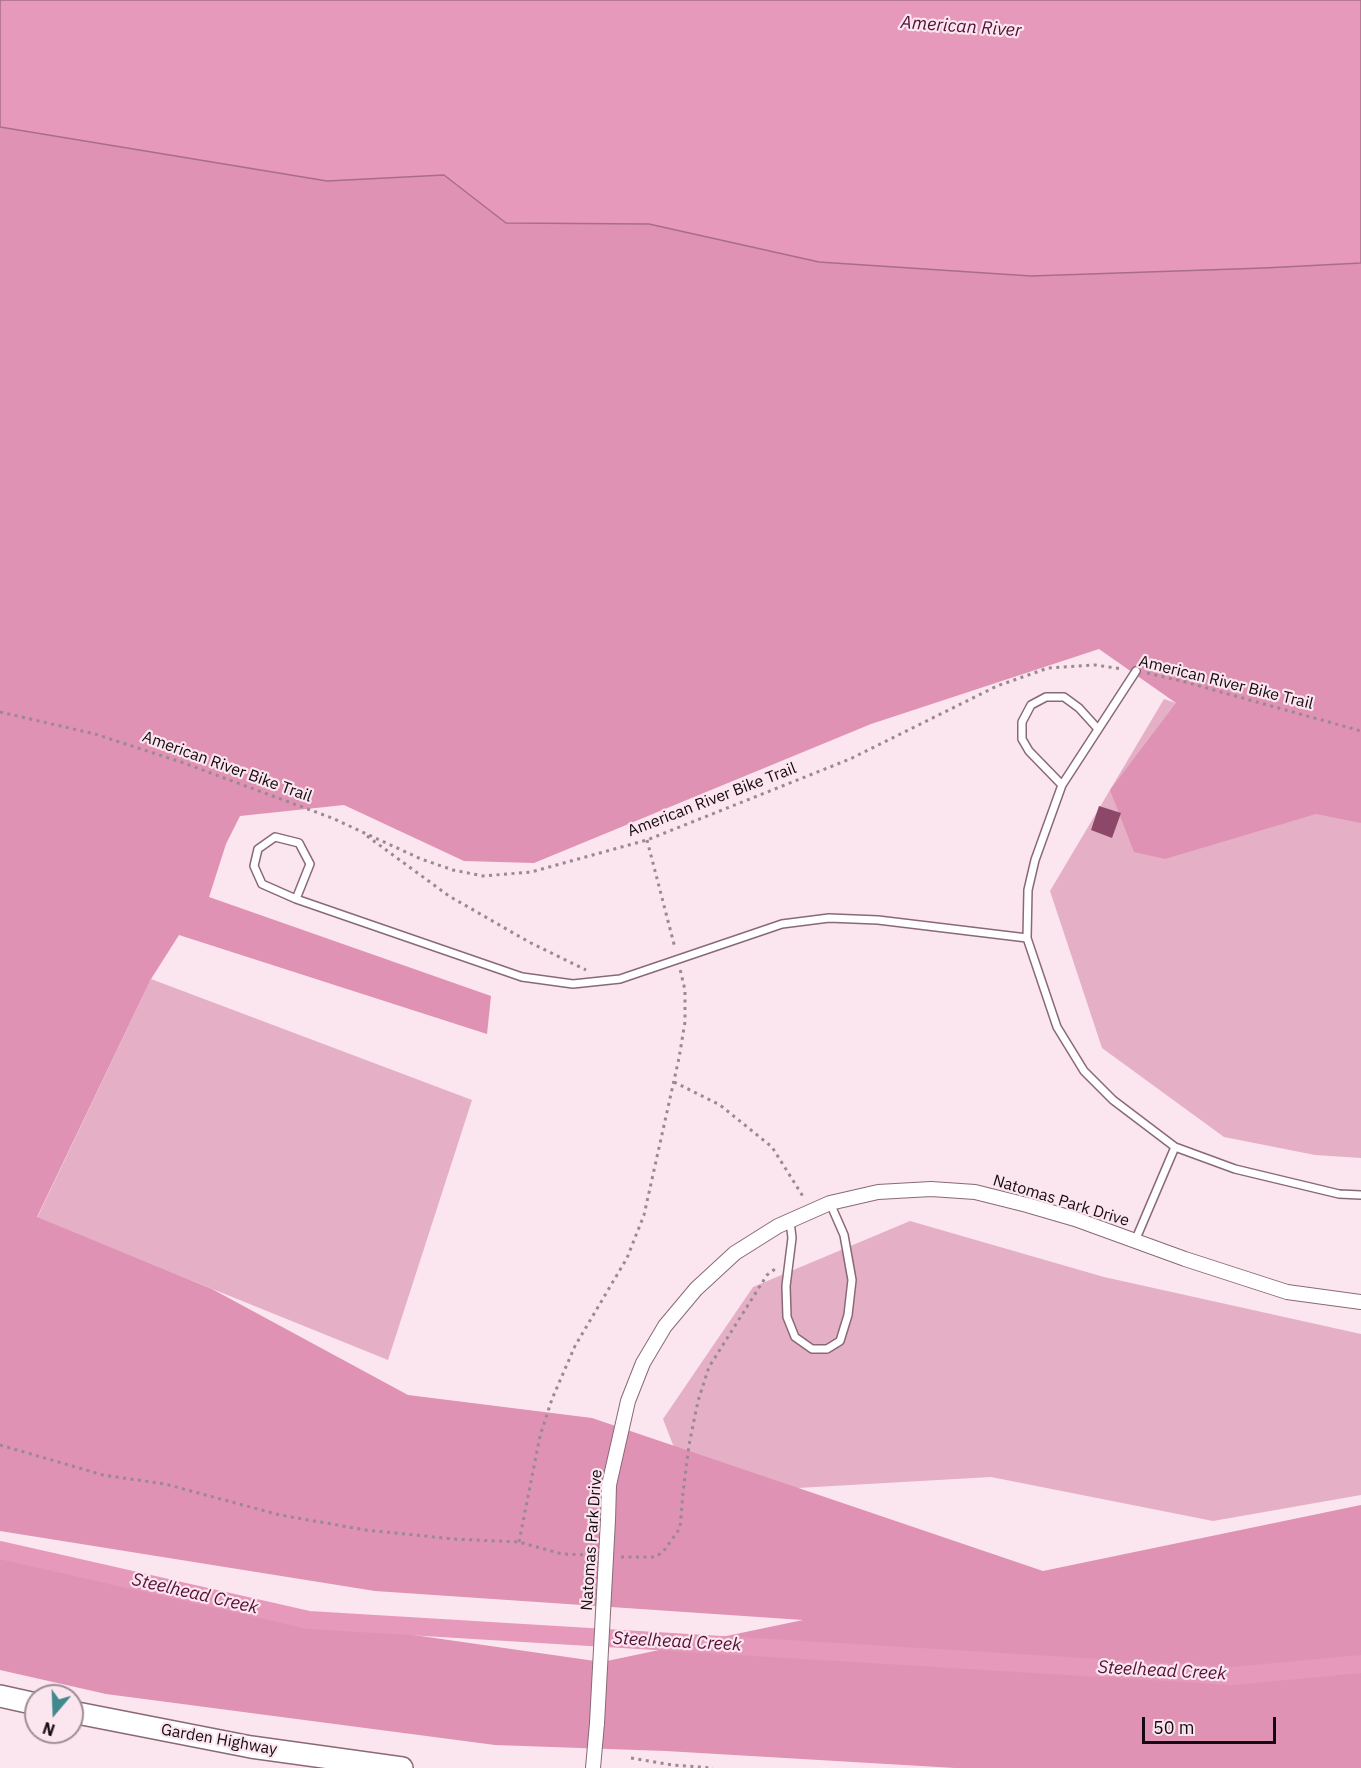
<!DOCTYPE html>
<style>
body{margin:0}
#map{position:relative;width:1361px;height:1768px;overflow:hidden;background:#fbe5ee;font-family:"IBM Plex Sans",sans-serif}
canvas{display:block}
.north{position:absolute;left:24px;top:1684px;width:60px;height:60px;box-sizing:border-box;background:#fbe5ee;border:2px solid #9f8d95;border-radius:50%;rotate:199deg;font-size:16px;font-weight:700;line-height:24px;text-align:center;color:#150a0f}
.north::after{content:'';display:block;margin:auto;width:21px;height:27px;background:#41898e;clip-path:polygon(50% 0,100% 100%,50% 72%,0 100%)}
.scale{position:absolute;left:1142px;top:1717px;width:134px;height:27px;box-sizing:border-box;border:3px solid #150a0f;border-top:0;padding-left:8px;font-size:18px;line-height:21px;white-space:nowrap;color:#150a0f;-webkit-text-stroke:4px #fbe5ee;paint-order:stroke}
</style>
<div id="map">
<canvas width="1361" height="1768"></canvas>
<div class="north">N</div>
<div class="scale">50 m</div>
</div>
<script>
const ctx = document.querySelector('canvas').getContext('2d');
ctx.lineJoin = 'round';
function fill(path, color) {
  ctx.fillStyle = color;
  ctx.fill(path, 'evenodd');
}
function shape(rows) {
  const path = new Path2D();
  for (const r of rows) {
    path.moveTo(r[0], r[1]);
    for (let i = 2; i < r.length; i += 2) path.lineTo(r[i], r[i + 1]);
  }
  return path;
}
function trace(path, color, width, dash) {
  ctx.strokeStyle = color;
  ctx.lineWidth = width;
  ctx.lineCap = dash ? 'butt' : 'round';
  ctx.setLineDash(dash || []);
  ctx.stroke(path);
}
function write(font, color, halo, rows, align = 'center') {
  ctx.font = font + ' "IBM Plex Sans",sans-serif';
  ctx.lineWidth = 4.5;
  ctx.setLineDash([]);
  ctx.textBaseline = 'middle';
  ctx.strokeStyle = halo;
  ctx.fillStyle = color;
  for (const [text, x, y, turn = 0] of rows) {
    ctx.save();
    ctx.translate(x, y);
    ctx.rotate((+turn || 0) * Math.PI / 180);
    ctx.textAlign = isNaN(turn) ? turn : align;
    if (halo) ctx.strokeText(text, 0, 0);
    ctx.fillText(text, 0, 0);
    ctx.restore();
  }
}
fill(shape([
 [1164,699,1338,759,1361,763,1361,1158,1315,1155,1224,1137,1102,1048,1050,891],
 [151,979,472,1100,388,1360,37,1218],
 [910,1221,1104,1277,1361,1334,1361,1495,1213,1521,991,1477,692,1494,663,1419,753,1287]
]), '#e5b0c6');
fill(shape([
 [0,127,327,181,445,175,506,223,649,224,819,262,1031,276,1264,268,1361,263,1361,823,1316,814,1165,859,1134,852,1110,790,1176,703,1099,649,871,724,534,863,464,861,344,805,240,816,226,844,209,897,491,996,487,1034,179,935,151,979,37,1217,212,1289,408,1395,592,1418,1043,1571,1361,1505,1361,1768,955,1768,666,1751,495,1745,106,1694,0,1670,0,1553,309,1620,602,1662,803,1620,375,1591,0,1531]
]), '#df92b4');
const water = shape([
 [0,0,1361,0,1361,263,1264,268,1031,276,819,262,649,224,506,223,444,175,327,181,0,127,0,0]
]);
fill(water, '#e799bb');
trace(water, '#a86e87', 1.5);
trace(shape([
 [0,1550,309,1620,1233,1676,1361,1664]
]), '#e799bb', 18);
fill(shape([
 [1099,806,1121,813,1112,838,1091,830]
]), '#8d4869');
const service = shape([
 [1136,671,1062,785,1035,860,1028,890,1027,938,1057,1027,1084,1071,1113,1100,1175,1147,1235,1169,1339,1194,1361,1195],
 [1062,785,1029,751,1022,739,1022,722,1031,705,1046,697,1064,697,1079,708,1098,729],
 [296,899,310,864,299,843,275,837,258,849,254,866,262,884,296,899,522,977,573,984,620,979,782,924,829,918,878,920,1027,938],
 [790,1221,792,1238,786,1286,787,1317,795,1337,812,1349,827,1349,840,1341,848,1315,852,1280,844,1235,830,1203],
 [1135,1241,1175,1147]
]);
const minor = shape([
 [608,1520,609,1485,628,1401,643,1363,665,1326,696,1289,735,1253,778,1226,830,1203,878,1192,931,1189,975,1192,1027,1205,1075,1219,1185,1259,1287,1292,1361,1302],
 [593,1768,597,1723]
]);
const primary = shape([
 [0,1696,36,1704],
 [72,1712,251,1747,402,1768]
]);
trace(service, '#896977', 10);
trace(minor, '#896977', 16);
trace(primary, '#896977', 24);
trace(shape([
 [1147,673,1185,682,1361,731],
 [0,712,95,734,181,762,332,818,421,859,453,870,483,876,531,872,647,840,850,759,997,686,1048,668,1095,665,1123,669],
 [367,836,449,896,529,942,586,970],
 [647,840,675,948],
 [674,1082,720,1105,772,1147,804,1198],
 [0,1445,103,1475,165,1484,280,1515,366,1530,453,1539,519,1542,562,1554,590,1555],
 [519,1542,540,1436,552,1399,575,1346,627,1258,644,1215,679,1058,685,1022,685,990,680,969],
 [621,1557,655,1557,663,1552,680,1528,683,1493,689,1445,698,1401,709,1367,767,1275,775,1269],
 [631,1758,672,1765,713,1768]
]), '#9b8991', 3, [3, 4.5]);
trace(service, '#fff', 7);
trace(minor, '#fff', 14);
trace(primary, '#fff', 21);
const minorBridge = shape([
 [597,1723,608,1520]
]);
trace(minorBridge, '#896977', 16, []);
trace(minorBridge, '#fff', 14);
write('16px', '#150a0f', '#fbe5ee', [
 ["American River Bike Trail",1226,683,14],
 ["American River Bike Trail",227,767,20],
 ["American River Bike Trail",712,800,-21],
 ["Natomas Park Drive",1061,1201,17],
 ["Natomas Park Drive",592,1540,-86],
 ["Garden Highway",219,1740,10]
]);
write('italic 18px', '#530f35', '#fbe5ee', [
 ["American River",961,27,4],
 ["Steelhead Creek",195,1594,13],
 ["Steelhead Creek",677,1642,3],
 ["Steelhead Creek",1162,1671,3]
]);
</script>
